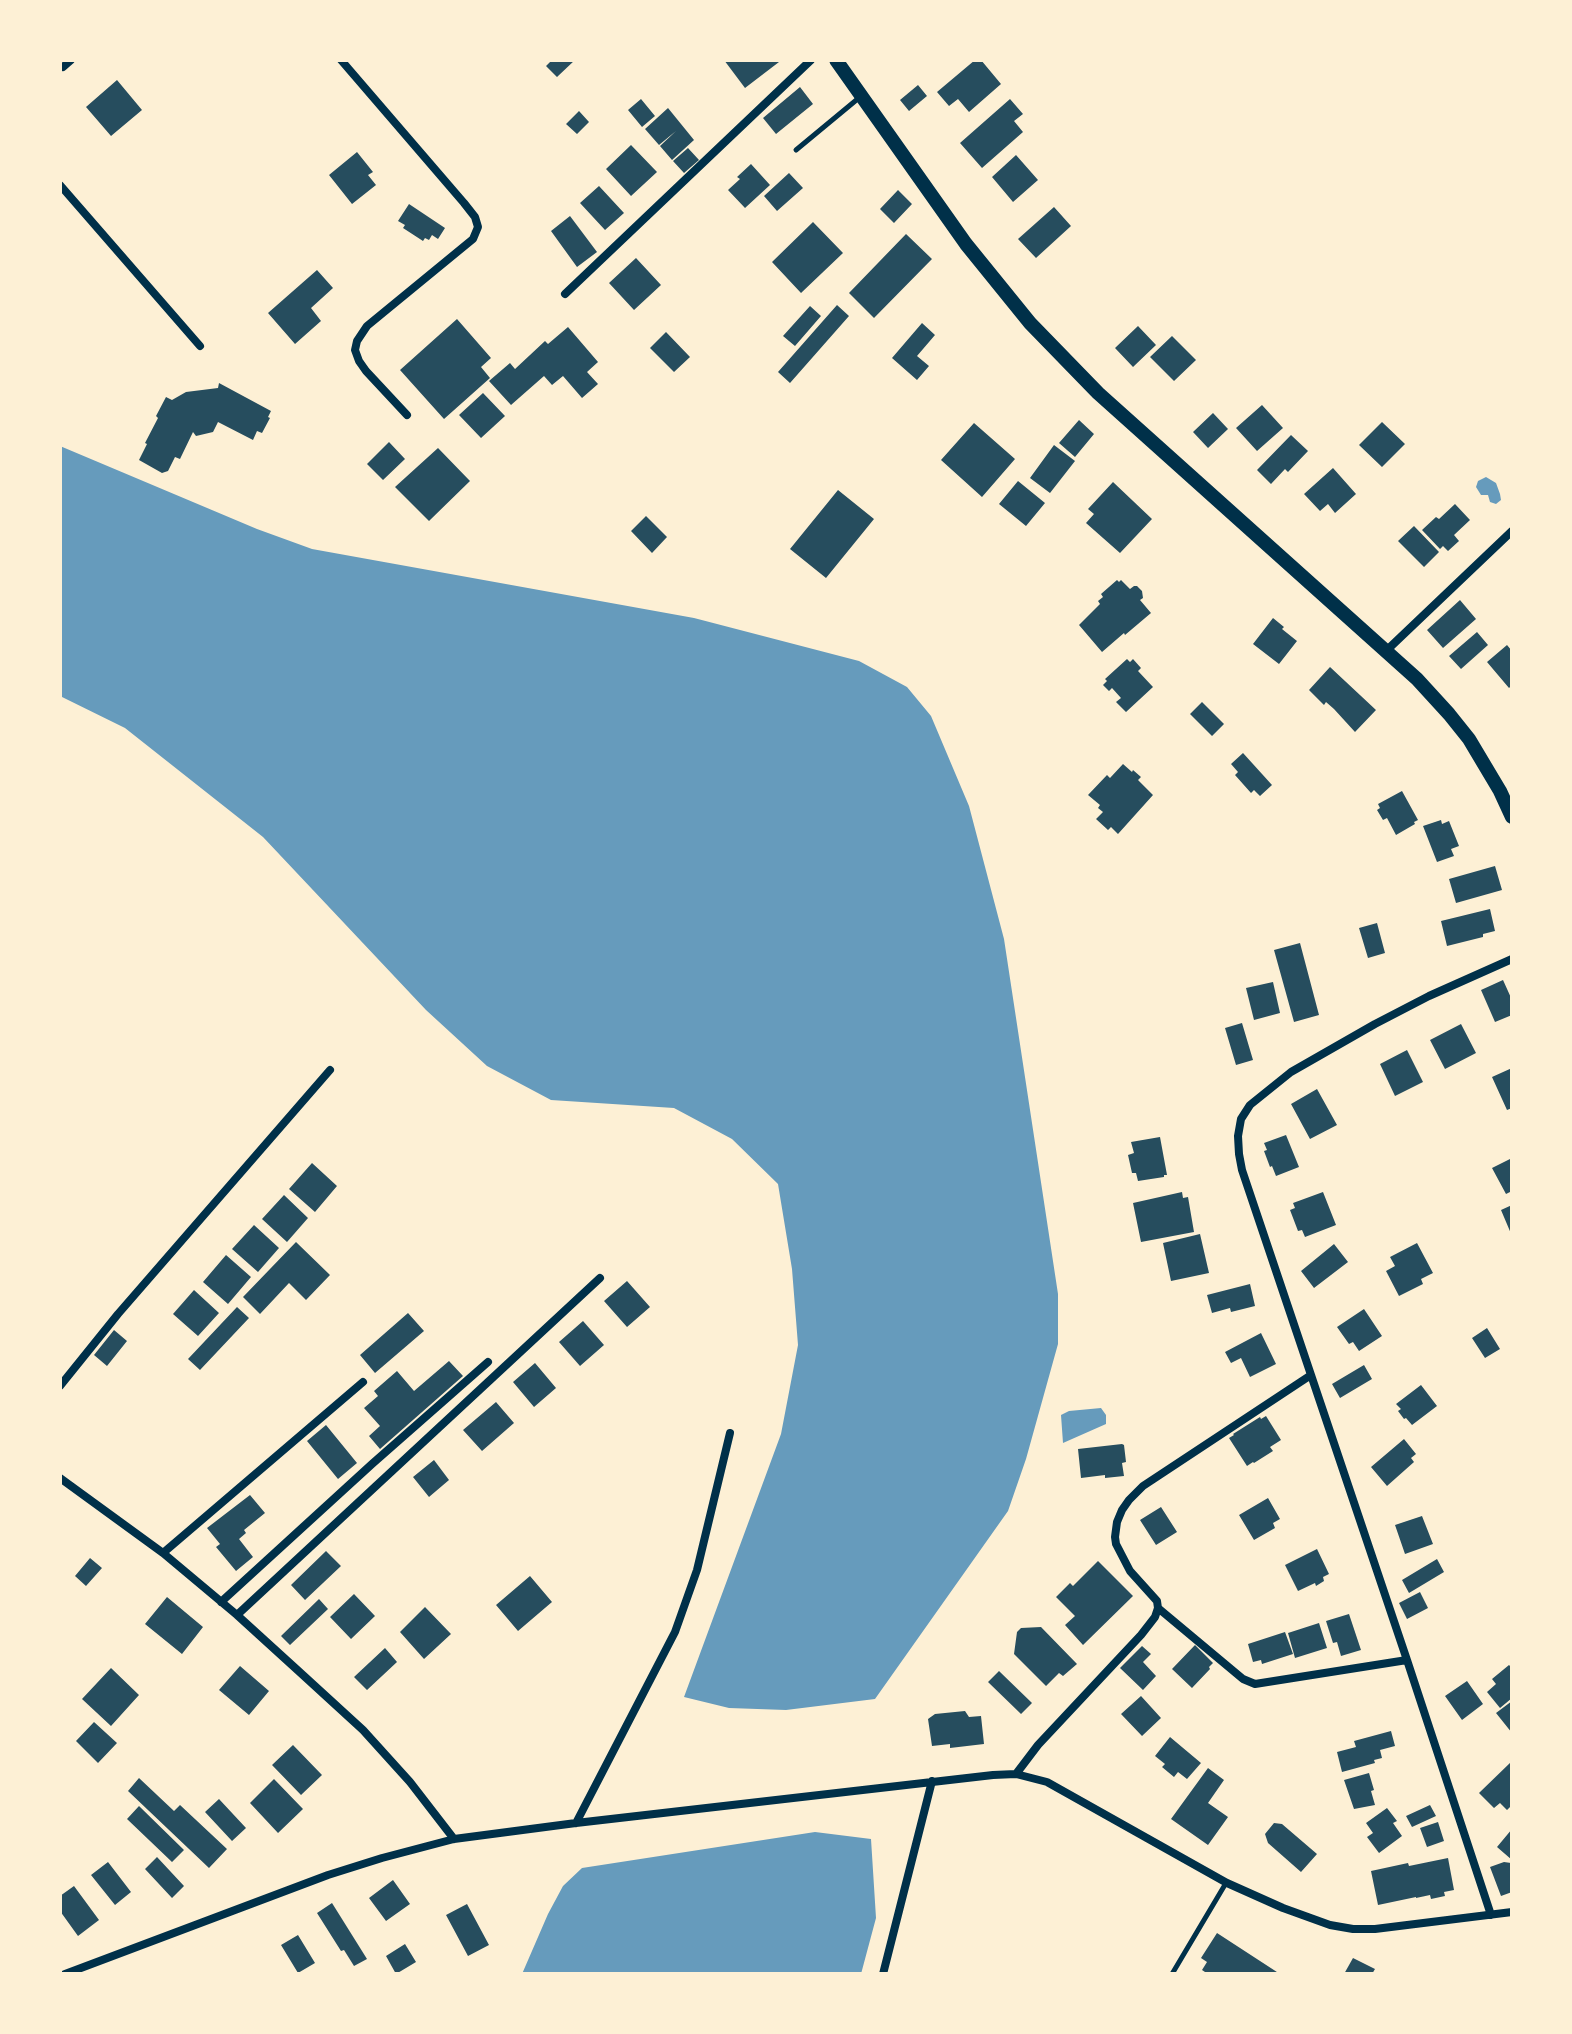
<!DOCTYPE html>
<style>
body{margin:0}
#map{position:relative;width:1572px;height:2034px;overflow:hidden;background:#fdf0d5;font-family:"Source Sans 3",sans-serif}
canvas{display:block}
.frame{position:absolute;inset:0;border:62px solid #fdf0d5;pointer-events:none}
</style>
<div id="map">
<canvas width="1572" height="2034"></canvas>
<div class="frame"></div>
</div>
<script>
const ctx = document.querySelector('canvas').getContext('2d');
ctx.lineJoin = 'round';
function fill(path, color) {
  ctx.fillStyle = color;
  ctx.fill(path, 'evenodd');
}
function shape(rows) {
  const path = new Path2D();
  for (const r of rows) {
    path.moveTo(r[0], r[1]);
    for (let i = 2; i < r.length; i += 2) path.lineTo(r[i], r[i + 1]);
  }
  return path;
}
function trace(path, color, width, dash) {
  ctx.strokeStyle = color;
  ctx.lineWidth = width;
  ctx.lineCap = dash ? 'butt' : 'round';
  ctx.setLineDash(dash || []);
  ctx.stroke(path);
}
fill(shape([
 [60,446,257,529,312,549,694,618,859,661,907,687,931,716,969,806,1004,939,1058,1294,1058,1344,1026,1459,1008,1511,875,1699,786,1710,729,1708,684,1697,781,1434,798,1345,792,1269,778,1184,732,1139,674,1108,551,1100,487,1066,426,1010,263,837,125,728,60,696],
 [1486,477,1496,483,1500,494,1501,500,1496,504,1490,502,1488,495,1481,495,1476,487,1478,481],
 [1101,1408,1106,1415,1106,1424,1063,1443,1061,1415,1069,1411],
 [815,1832,871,1839,876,1918,861,1974,522,1974,548,1914,563,1886,582,1868]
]), '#669bbc');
fill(shape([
 [552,60,575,60,557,77,546,66],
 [724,60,778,60,779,62,745,88],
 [975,60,981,60,1001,84,969,112,958,99,949,106,937,92],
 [117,80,142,110,111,136,86,107],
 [918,85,927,96,909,111,900,100],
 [800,87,813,104,776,134,763,118],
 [641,99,655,116,642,127,628,110],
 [1010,99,1023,114,1014,121,1023,132,982,168,960,143],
 [668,108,694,140,672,160,660,146,676,131,659,145,645,129],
 [579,111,589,122,577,134,566,124],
 [631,145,657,172,631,196,606,169],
 [688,148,699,160,684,173,673,161],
 [357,152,373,172,368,175,376,185,352,204,329,175],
 [1016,155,1038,180,1013,202,992,177],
 [751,164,770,185,745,208,728,190,740,179,737,177],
 [789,173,803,188,777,211,764,196],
 [599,186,624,213,605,230,580,203],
 [898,190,912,204,894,223,880,209],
 [409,204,445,228,438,239,432,235,429,240,425,238,423,241,403,228,405,225,398,221],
 [1054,207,1071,226,1036,258,1018,239],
 [570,216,597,252,577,267,551,231],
 [813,222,843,253,801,293,772,262],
 [906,234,932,259,874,318,849,293],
 [636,258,661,285,634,310,609,283],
 [317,270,333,288,311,308,321,321,295,344,268,313],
 [837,305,849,316,790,383,778,372],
 [810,306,821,316,795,346,783,336],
 [457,319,491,358,481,367,490,378,444,419,400,370],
 [922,323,935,335,917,356,929,366,917,380,892,358],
 [1138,326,1156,345,1133,367,1115,348],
 [568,327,598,362,587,372,598,384,582,398,563,376,552,385,544,376,511,405,489,381,510,363,515,369,545,341,548,344],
 [666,332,690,357,674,372,650,348],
 [1172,336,1196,360,1174,381,1150,357],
 [219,383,271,411,268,417,270,418,262,433,257,431,253,440,218,422,213,432,196,436,193,432,180,459,175,457,168,471,162,473,139,460,147,444,145,443,158,418,156,416,166,397,172,400,186,392,218,388],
 [483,393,505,416,481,438,459,415],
 [1262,405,1283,428,1257,451,1236,428],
 [1213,413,1228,429,1208,448,1193,432],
 [1079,420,1094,434,1075,457,1059,443],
 [1382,422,1405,444,1382,467,1359,445],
 [974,423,1015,459,982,497,941,460],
 [1291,435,1308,451,1288,472,1285,469,1271,484,1257,470],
 [389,442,405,459,383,480,367,464],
 [1054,445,1075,461,1050,493,1030,478],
 [438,448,470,481,429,521,395,487],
 [1333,468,1356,494,1335,513,1328,504,1320,511,1304,494],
 [1018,481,1045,503,1026,526,999,504],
 [1113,482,1152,519,1120,553,1086,523,1094,514,1088,509],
 [838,490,874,519,826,578,790,549],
 [1455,504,1470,520,1454,535,1459,541,1448,551,1443,546,1440,549,1422,530,1436,517,1439,519],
 [646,516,667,537,652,553,631,531],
 [1414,526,1439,552,1424,567,1398,541],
 [1117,580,1119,582,1121,580,1130,589,1134,586,1137,586,1142,591,1143,598,1140,600,1151,613,1125,635,1124,633,1102,652,1079,625,1100,604,1098,601,1103,597,1101,594],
 [1460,600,1476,619,1443,648,1427,630],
 [1273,618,1284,627,1282,629,1297,641,1279,664,1253,644],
 [1477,632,1488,645,1461,669,1449,656],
 [1507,645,1512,651,1512,685,1509,688,1487,662],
 [1127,659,1130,662,1133,659,1141,668,1138,671,1153,687,1126,712,1116,702,1121,698,1112,688,1109,691,1103,685,1107,681,1105,679],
 [1330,667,1376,710,1355,732,1334,709,1326,702,1324,705,1309,690],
 [1202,702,1224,724,1212,736,1190,714],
 [1243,753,1272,785,1260,796,1254,790,1251,793,1235,775,1238,772,1231,764],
 [1123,764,1132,772,1133,770,1141,777,1138,780,1153,795,1118,834,1111,827,1108,830,1096,819,1103,812,1098,808,1100,805,1088,795,1107,775,1110,778],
 [1402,791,1418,820,1414,822,1415,824,1396,835,1387,818,1383,820,1377,810,1380,808,1378,804],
 [1441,820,1442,824,1449,821,1459,846,1451,849,1454,856,1437,862,1423,826],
 [1495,866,1502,890,1456,903,1449,879],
 [1490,909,1495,931,1483,934,1483,937,1447,946,1441,921],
 [1377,923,1385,953,1368,958,1359,928],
 [1300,943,1319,1015,1294,1022,1274,950],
 [1503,980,1512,1000,1512,1015,1495,1022,1481,990],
 [1273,982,1280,1013,1254,1020,1246,988],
 [1242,1023,1253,1060,1236,1065,1225,1028],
 [1461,1024,1476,1053,1445,1069,1430,1040],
 [1407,1050,1423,1082,1395,1096,1380,1064],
 [1512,1068,1512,1108,1507,1110,1492,1077],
 [1317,1089,1337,1125,1310,1139,1291,1104],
 [1286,1135,1299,1167,1276,1176,1272,1166,1270,1167,1264,1151,1267,1150,1264,1143],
 [1160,1137,1167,1175,1164,1175,1164,1177,1138,1181,1136,1173,1132,1173,1128,1155,1134,1153,1131,1142],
 [1512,1158,1512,1191,1506,1194,1492,1168],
 [312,1163,337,1186,315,1212,289,1189],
 [1182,1192,1183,1198,1188,1197,1194,1232,1141,1242,1133,1203],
 [1323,1192,1336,1225,1305,1237,1302,1230,1298,1231,1290,1210,1295,1208,1293,1203],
 [284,1195,308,1218,287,1242,262,1219],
 [1512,1205,1512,1236,1501,1210],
 [254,1225,279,1248,258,1272,232,1249],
 [1200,1234,1209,1273,1171,1281,1163,1243],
 [296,1242,330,1275,306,1300,289,1283,260,1314,243,1297],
 [1417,1243,1433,1273,1421,1279,1423,1284,1399,1296,1386,1271,1395,1266,1390,1257],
 [1334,1244,1348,1262,1314,1288,1301,1271],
 [226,1255,251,1277,228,1304,203,1282],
 [627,1281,650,1307,627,1327,604,1301],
 [1250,1284,1255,1306,1231,1312,1230,1308,1212,1313,1207,1295],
 [194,1290,219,1313,198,1336,173,1314],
 [237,1307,249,1318,200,1370,188,1359],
 [1364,1309,1382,1336,1359,1351,1353,1342,1349,1344,1337,1327],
 [408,1313,424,1331,375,1373,360,1355],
 [583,1321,604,1345,580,1366,559,1342],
 [1487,1328,1500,1349,1485,1358,1472,1338],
 [114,1330,127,1341,107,1366,94,1355],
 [1261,1333,1276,1364,1250,1377,1241,1358,1231,1363,1225,1352],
 [449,1361,463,1376,380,1449,369,1436,380,1426,364,1408,378,1396,374,1391,397,1371,414,1391],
 [535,1363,556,1388,534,1407,513,1382],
 [1364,1365,1372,1379,1340,1398,1332,1384],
 [1421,1385,1437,1406,1412,1425,1406,1418,1404,1419,1398,1411,1401,1409,1396,1404],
 [496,1402,514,1423,482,1451,463,1430],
 [1266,1416,1281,1440,1270,1447,1273,1451,1254,1463,1253,1462,1247,1466,1229,1438,1234,1435,1233,1434,1260,1417,1261,1419],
 [326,1425,357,1463,338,1479,307,1441],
 [1404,1439,1416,1454,1411,1458,1414,1462,1387,1486,1371,1467],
 [1122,1444,1124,1445,1126,1462,1122,1463,1124,1476,1105,1478,1105,1475,1081,1478,1078,1449],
 [434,1460,449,1480,429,1497,413,1477],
 [250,1495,265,1513,244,1530,246,1533,239,1539,253,1557,236,1571,216,1547,220,1544,207,1528],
 [1268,1498,1280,1519,1273,1523,1275,1528,1254,1540,1239,1515],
 [1161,1507,1177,1532,1156,1545,1140,1520],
 [1422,1516,1433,1544,1405,1554,1395,1525],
 [1317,1549,1329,1574,1323,1577,1324,1581,1316,1586,1315,1583,1298,1591,1285,1565],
 [326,1551,341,1566,305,1600,291,1585],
 [90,1558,102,1568,86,1586,75,1576],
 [1437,1559,1444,1572,1409,1593,1402,1580],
 [1098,1561,1133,1596,1083,1645,1065,1625,1075,1616,1056,1597,1070,1583,1073,1586],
 [530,1576,552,1602,518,1631,496,1605],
 [1420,1592,1428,1608,1407,1619,1399,1603],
 [354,1594,375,1616,351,1639,330,1617],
 [167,1597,203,1627,182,1654,145,1624],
 [319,1599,328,1609,290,1645,281,1636],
 [425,1607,451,1634,424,1659,400,1632],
 [1349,1614,1361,1650,1341,1656,1337,1642,1333,1643,1326,1621],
 [1319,1623,1327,1648,1295,1658,1288,1633],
 [1041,1627,1077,1664,1063,1676,1059,1673,1046,1686,1014,1654,1017,1632,1021,1628],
 [1285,1632,1293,1654,1262,1664,1261,1660,1253,1662,1248,1644],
 [1195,1645,1213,1663,1209,1667,1210,1669,1192,1688,1172,1669],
 [1142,1646,1151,1654,1143,1662,1156,1676,1143,1690,1120,1668],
 [385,1648,397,1662,367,1690,354,1677],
 [1509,1665,1512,1668,1512,1698,1500,1708,1487,1692,1496,1684,1492,1679],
 [240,1666,269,1691,249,1715,219,1690],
 [111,1668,139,1695,111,1726,82,1699],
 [999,1671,1032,1703,1021,1714,988,1682],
 [1467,1681,1483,1704,1462,1720,1445,1696],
 [1141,1696,1161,1718,1142,1736,1121,1714],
 [1512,1701,1512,1733,1496,1713],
 [965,1711,969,1717,981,1716,984,1744,950,1748,950,1744,932,1746,928,1719,935,1714],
 [94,1722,117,1743,98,1763,76,1741],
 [1391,1731,1395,1746,1380,1750,1382,1758,1374,1760,1375,1763,1342,1772,1337,1752,1356,1747,1354,1741],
 [1170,1737,1201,1763,1187,1779,1178,1772,1174,1777,1162,1767,1165,1764,1155,1756],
 [293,1745,322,1775,301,1795,272,1765],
 [1512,1761,1512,1805,1507,1810,1500,1803,1494,1808,1479,1793],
 [1208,1768,1224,1780,1208,1803,1228,1817,1208,1845,1171,1819],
 [1369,1773,1374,1790,1371,1791,1375,1805,1354,1809,1344,1780],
 [139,1778,174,1811,180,1805,227,1849,209,1868,128,1791],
 [274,1779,303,1809,278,1833,250,1803],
 [219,1799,246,1828,232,1841,205,1812],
 [1430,1805,1436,1816,1412,1827,1406,1816],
 [139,1806,184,1850,172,1862,127,1819],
 [1387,1808,1397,1821,1393,1823,1402,1836,1379,1853,1367,1837,1373,1833,1366,1823],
 [1438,1822,1444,1841,1427,1847,1420,1828],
 [1274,1823,1282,1824,1317,1854,1301,1872,1268,1843,1265,1834],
 [1512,1829,1512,1860,1497,1847],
 [157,1857,184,1886,172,1898,145,1869],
 [1448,1858,1454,1890,1444,1892,1445,1896,1431,1899,1430,1895,1416,1898,1416,1897,1378,1905,1371,1871,1408,1863,1409,1866],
 [108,1862,131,1892,115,1905,91,1875],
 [1504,1862,1511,1863,1512,1866,1512,1892,1501,1896,1490,1867],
 [393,1880,410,1904,386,1921,369,1898],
 [74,1886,99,1920,78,1936,60,1911,60,1896],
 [332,1903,367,1959,354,1966,344,1950,341,1951,317,1913],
 [467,1904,489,1945,468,1956,446,1915],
 [1217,1933,1280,1974,1208,1974,1202,1970,1207,1962,1201,1958],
 [298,1935,315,1963,298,1973,281,1945],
 [405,1944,416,1962,396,1974,386,1956],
 [1353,1958,1375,1969,1372,1974,1344,1974]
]), '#264d5e');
trace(shape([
 [796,150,860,97],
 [1172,1974,1226,1883]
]), '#003049', 5);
trace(shape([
 [341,60,464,203,475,217,478,227,473,239,367,326,357,341,355,350,359,361,366,371,407,415],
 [63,67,71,60],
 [60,185,200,346],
 [565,294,811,60],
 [1386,651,1512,531],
 [60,1386,118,1314,330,1070],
 [60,1478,163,1553,237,1615,304,1676,363,1730,410,1782,454,1839],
 [163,1553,363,1382],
 [221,1602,372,1464,488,1362],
 [1158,1608,1243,1679,1255,1684,1407,1660],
 [237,1615,600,1278],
 [1016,1774,1038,1745,1141,1635,1155,1617,1158,1608,1157,1601,1130,1571,1116,1544,1115,1537,1117,1522,1122,1510,1129,1500,1143,1486,1311,1375],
 [576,1823,675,1632,697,1570,730,1433],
 [1491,1915,1407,1660,1242,1170,1239,1154,1238,1136,1241,1119,1250,1105,1291,1072,1375,1024,1429,996,1512,959],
 [65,1974,328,1875,382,1858,454,1839,576,1823,993,1775,1016,1774,1047,1782,1227,1883,1283,1908,1330,1925,1353,1929,1375,1929,1512,1912],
 [883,1974,932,1781]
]), '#003049', 8);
trace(shape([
 [836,60,966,244,1030,323,1098,393,1417,679,1449,714,1469,739,1500,791,1512,817]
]), '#003049', 14);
</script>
